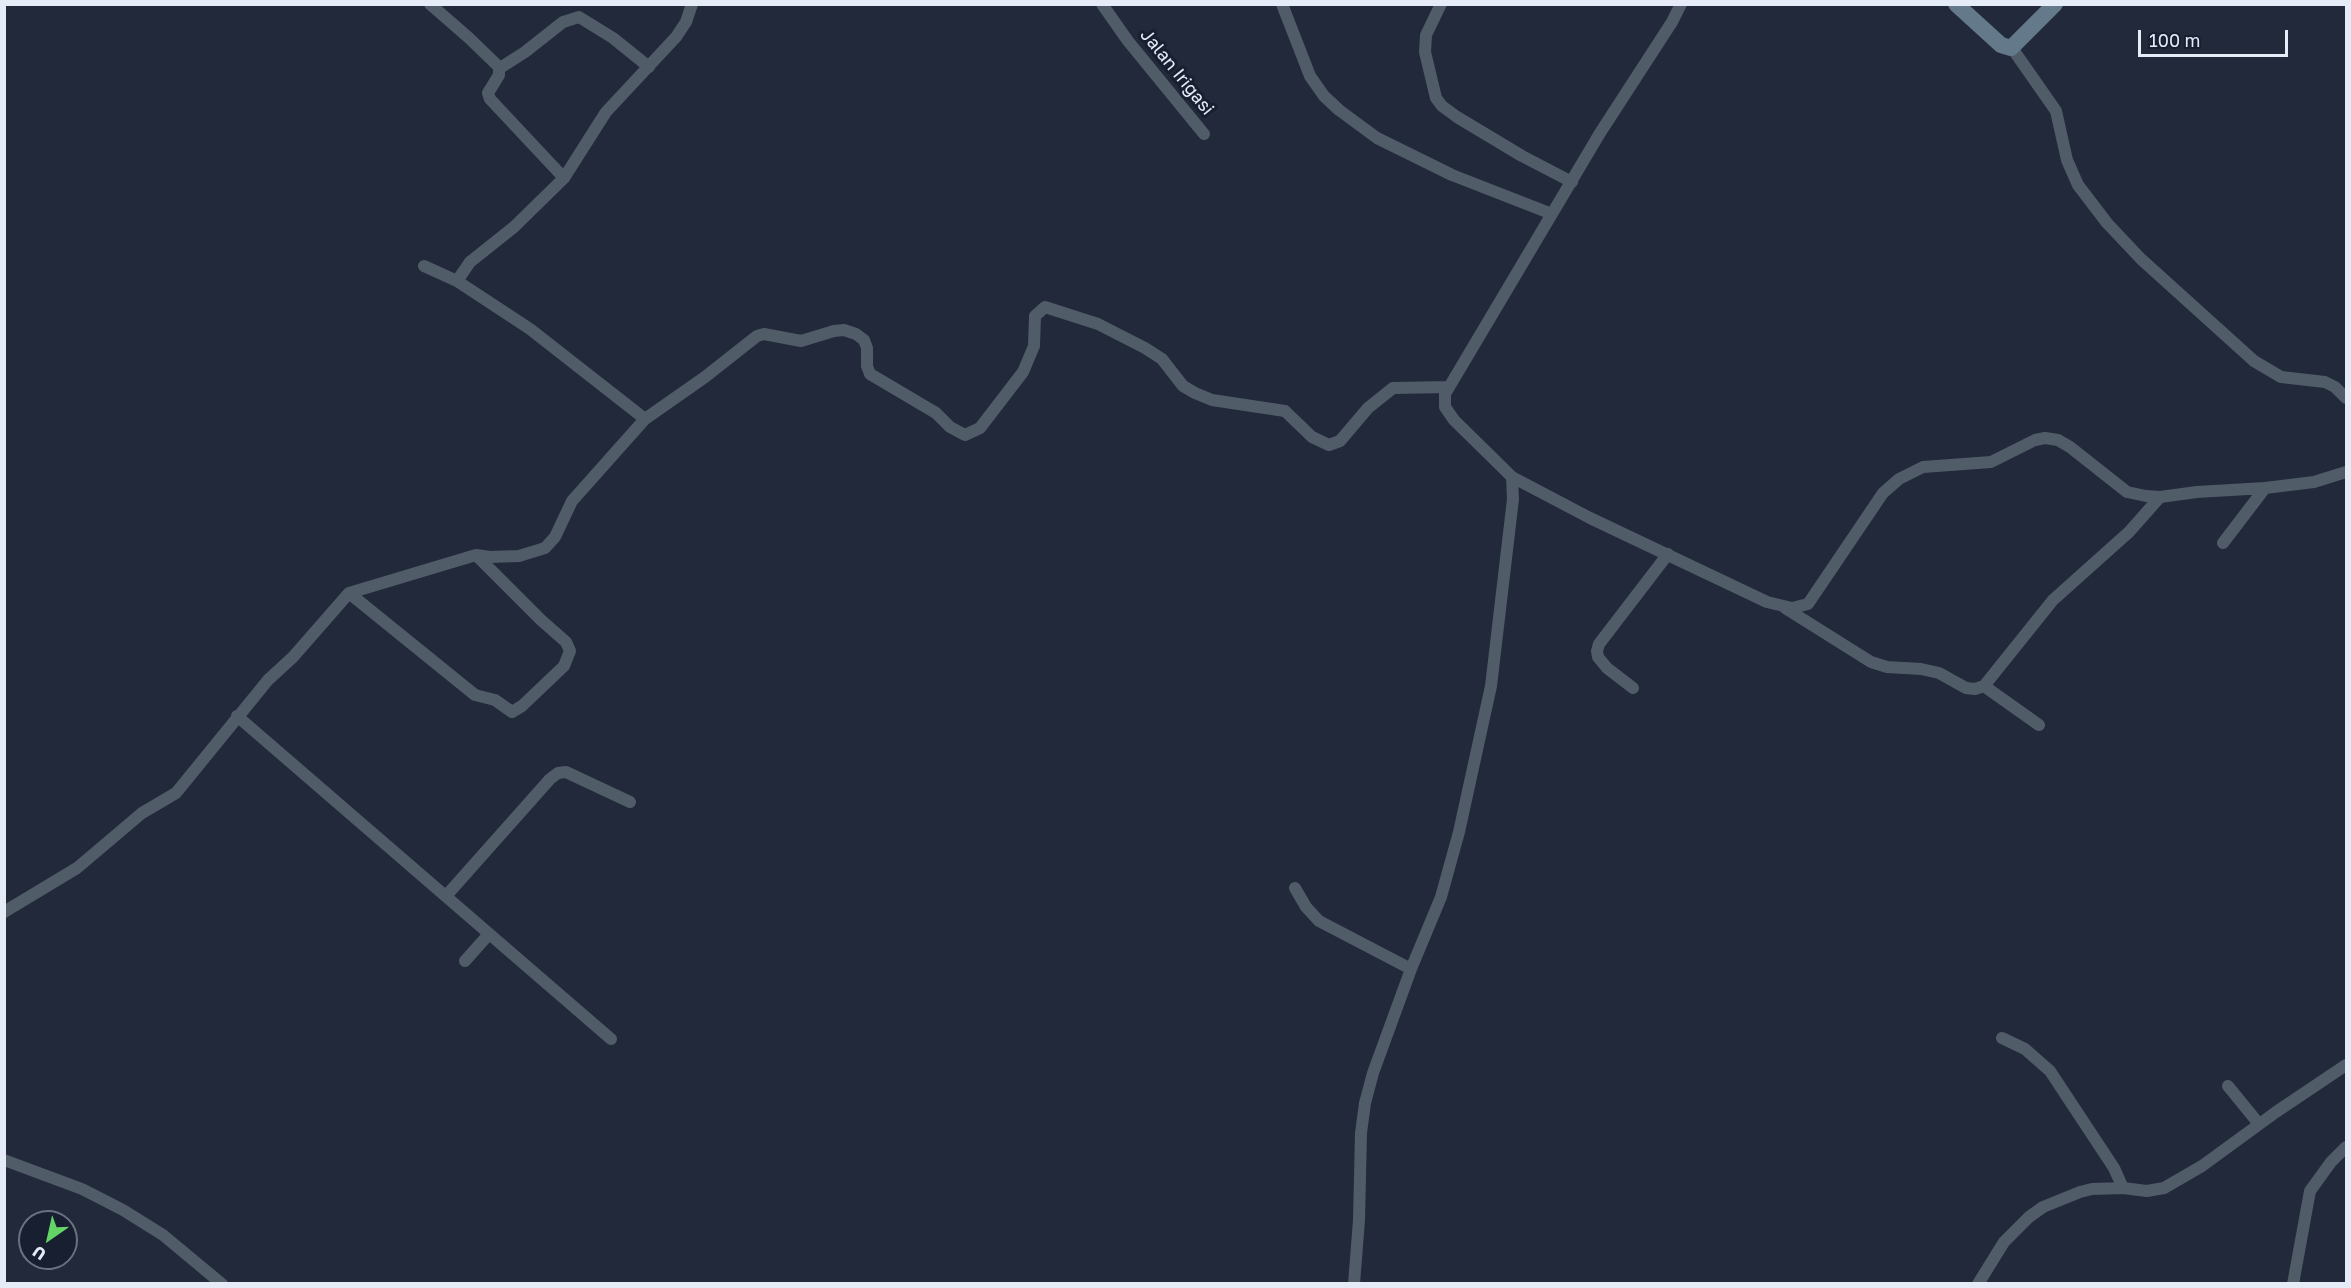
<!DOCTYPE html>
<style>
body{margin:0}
#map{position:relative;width:2351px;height:1288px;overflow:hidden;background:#21293a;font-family:"Golos Text",sans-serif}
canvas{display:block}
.frame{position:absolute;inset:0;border:6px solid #e6ecf7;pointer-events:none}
.north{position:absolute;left:18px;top:1210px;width:60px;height:60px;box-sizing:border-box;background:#171f30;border:2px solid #6a7180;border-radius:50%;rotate:214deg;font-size:16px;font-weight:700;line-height:24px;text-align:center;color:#e6ecf7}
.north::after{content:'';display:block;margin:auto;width:21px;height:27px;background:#65d467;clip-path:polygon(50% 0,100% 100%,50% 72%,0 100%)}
.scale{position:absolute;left:2138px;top:30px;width:150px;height:27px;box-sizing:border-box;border:3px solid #e6ecf7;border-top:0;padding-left:8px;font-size:18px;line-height:21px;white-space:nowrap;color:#e6ecf7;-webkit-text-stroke:4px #171f30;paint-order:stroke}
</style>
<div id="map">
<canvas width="2351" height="1288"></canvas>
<div class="frame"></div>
<div class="north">U</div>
<div class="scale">100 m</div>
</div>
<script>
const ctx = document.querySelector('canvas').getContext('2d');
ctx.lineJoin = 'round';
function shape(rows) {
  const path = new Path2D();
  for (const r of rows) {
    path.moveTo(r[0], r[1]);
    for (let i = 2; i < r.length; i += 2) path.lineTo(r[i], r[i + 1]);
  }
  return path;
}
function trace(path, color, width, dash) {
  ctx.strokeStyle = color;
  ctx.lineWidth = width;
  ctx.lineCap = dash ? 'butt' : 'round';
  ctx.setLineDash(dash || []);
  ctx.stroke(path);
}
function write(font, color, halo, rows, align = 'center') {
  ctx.font = font + ' "Golos Text",sans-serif';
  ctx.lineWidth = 6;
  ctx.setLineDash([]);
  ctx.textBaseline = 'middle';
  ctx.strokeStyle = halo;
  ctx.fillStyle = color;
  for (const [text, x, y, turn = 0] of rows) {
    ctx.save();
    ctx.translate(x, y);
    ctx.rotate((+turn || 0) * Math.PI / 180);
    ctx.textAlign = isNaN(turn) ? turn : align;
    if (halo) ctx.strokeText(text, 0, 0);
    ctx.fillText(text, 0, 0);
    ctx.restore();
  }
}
trace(shape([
 [430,4,469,38,499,67,499,75,488,93,490,99,564,178],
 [1102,4,1128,41,1204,134],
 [1282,4,1310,76,1324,96,1339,110,1377,138,1452,175,1552,214],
 [1441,4,1426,35,1425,52,1436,98,1442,106,1457,117,1522,156,1572,182],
 [2012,48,2056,111,2067,160,2078,185,2107,223,2141,259,2254,361,2281,377,2325,382,2335,387,2346,398],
 [500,68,525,52,563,22,579,17,613,38,649,67],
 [424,266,457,281],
 [645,419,530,329,457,281,470,262,514,227,564,178,606,112,676,37,686,22,692,4],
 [1512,477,1590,518,1767,602,1792,608,1808,604,1883,493,1899,479,1923,467,1991,462,2035,440,2045,438,2058,440,2070,447,2127,492,2146,496,2160,497,2197,492,2265,488,2314,482,2346,472],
 [2223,543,2265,488],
 [349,593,475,695,495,700,512,712,522,706,564,666,570,651,566,642,541,620,476,555],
 [1785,608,1871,662,1887,667,1921,669,1939,673,1966,688,1975,689,1984,686,2053,600,2129,532,2160,497],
 [1984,686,2039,725],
 [1633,688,1607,668,1598,657,1597,651,1599,644,1668,554],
 [237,716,611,1039],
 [1295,888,1306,907,1319,921,1411,969],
 [446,896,550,779,558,773,566,772,630,802],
 [4,912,77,868,142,813,176,793,268,680,293,657,349,593,476,555,490,557,519,556,545,548,555,537,572,501,645,419,705,377,757,336,764,334,801,341,834,331,844,330,856,334,864,340,867,348,867,366,870,374,936,413,950,427,965,435,980,428,1023,372,1034,346,1035,316,1045,307,1098,324,1145,348,1162,359,1183,386,1195,393,1212,400,1285,411,1312,437,1329,445,1340,441,1368,408,1393,388,1448,387],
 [465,961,489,934],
 [2002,1038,2025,1049,2050,1071,2114,1168,2123,1188],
 [2228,1086,2259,1124],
 [4,1160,82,1189,123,1210,163,1235,222,1284],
 [1354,1284,1359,1220,1361,1133,1365,1103,1373,1073,1411,969,1441,897,1459,832,1491,686,1513,499,1512,477,1454,420,1445,407,1445,394,1600,133,1672,22,1681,4],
 [1978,1284,2004,1242,2029,1217,2043,1207,2080,1192,2092,1189,2123,1188,2147,1191,2164,1188,2202,1166,2276,1112,2346,1065],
 [2293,1284,2310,1191,2331,1162,2346,1147]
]), '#505c67', 12);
trace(shape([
 [1956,4,2001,45,2011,48,2055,4]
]), '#647989', 16);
write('18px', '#e6ecf7', '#171f30', [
 ["Jalan Irigasi",1177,72,51]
]);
</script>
